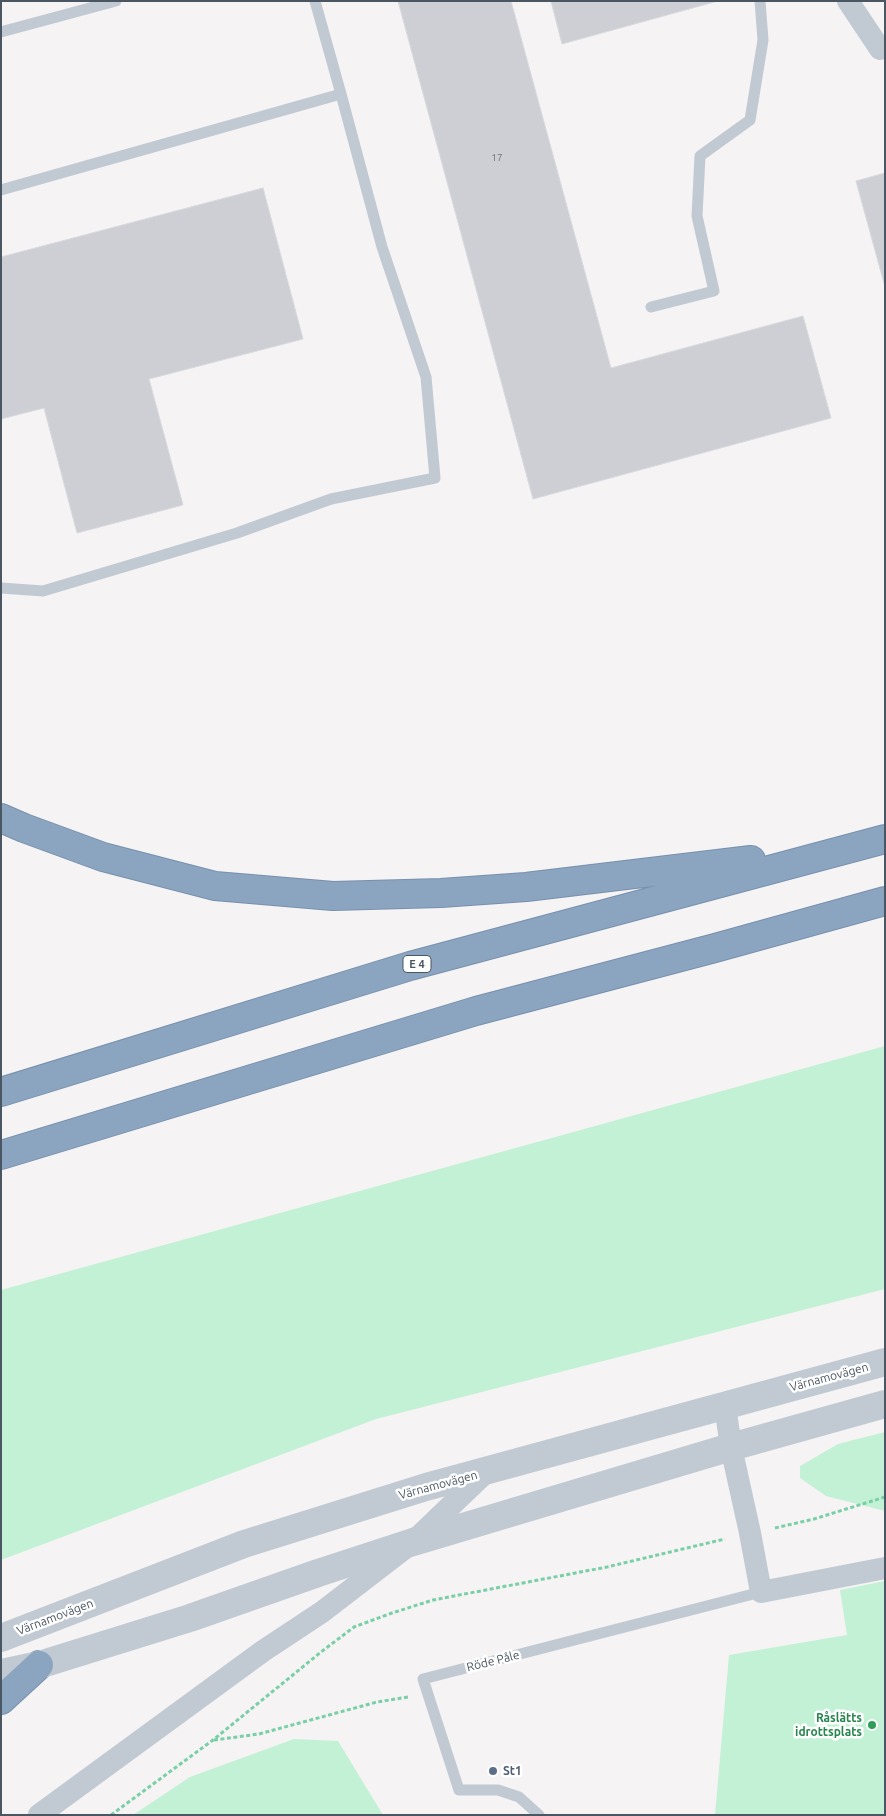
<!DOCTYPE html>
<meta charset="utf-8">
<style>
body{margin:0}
#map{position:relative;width:886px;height:1816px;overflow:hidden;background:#f5f3f3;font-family:Ubuntu,sans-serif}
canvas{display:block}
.frame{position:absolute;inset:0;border:2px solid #4a5661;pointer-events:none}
</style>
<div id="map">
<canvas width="886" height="1816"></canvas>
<div class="frame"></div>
</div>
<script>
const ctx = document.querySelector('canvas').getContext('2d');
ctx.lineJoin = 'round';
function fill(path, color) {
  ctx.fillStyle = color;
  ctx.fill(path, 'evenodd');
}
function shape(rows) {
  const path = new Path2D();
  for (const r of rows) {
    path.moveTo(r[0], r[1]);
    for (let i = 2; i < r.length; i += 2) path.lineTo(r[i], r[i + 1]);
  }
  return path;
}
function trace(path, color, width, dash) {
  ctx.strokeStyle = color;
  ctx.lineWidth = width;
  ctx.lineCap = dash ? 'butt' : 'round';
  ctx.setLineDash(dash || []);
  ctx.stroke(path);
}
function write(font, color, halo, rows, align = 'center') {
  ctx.font = font + ' Ubuntu,sans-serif';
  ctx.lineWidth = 5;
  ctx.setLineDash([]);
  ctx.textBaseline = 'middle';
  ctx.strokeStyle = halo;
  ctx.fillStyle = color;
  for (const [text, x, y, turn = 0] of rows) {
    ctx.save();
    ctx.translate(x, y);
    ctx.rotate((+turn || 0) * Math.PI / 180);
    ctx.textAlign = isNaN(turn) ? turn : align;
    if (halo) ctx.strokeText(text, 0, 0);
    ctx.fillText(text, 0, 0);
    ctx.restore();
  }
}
fill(shape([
 [885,1046,885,1289,376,1419,1,1560,1,1290],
 [885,1432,885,1511,826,1496,800,1478,800,1466,838,1444],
 [885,1581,885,1815,715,1815,729,1655,847,1635,840,1590],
 [294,1739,338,1741,383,1815,133,1815,190,1777]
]), '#c3f1d5');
const building = shape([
 [398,1,511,1,611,368,803,316,831,418,533,499,398,1],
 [551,1,718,1,562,44,551,1],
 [885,173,885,287,856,181,885,173],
 [263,188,303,339,149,379,183,505,77,533,44,408,1,419,1,257,263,188]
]);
fill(building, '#cdcfd5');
trace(building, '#d7d9de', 1);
const motorway = shape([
 [1,818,24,828,103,857,215,886,333,896,441,893,526,887,751,860],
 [1,1092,410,966,885,839],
 [1,1155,476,1011,715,948,885,901],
 [1,1700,39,1665]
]);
trace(motorway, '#7690ad', 30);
trace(shape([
 [775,1528,814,1519,885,1497],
 [214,1740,259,1734,377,1702,408,1697],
 [111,1815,213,1740,321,1652,354,1627,392,1613,433,1600,607,1567,725,1539]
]), '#7ad0a6', 3, [4, 2.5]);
trace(shape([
 [315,1,341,94],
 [1,32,116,1],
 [1,190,341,94,382,247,426,377,435,478,331,499,237,533,43,591,1,588],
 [651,307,714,291,697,216,700,156,750,120,763,40,760,1],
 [539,1815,519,1797,498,1790,459,1790,423,1679,761,1592]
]), '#c1cad2', 11);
trace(shape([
 [848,1,880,49],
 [725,1406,731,1447,750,1533,761,1592,885,1568],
 [39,1815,263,1651,322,1612,413,1542,486,1472]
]), '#c1cad2', 22);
trace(shape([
 [1,1638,244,1544,426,1487,885,1362],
 [1,1673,39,1665,190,1618,318,1573,413,1542,731,1447,885,1404]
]), '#c1cad2', 28);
trace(motorway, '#8ba5c1', 28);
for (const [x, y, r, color] of [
 [872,1725,5,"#2e9e5b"],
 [493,1771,5,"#5c6f8a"]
]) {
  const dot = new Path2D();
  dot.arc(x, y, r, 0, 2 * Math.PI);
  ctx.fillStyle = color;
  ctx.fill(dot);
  trace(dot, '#fff', 2);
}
write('10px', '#6b747e', null, [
 ["17",497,158]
]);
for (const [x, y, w] of [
 [417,964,28]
]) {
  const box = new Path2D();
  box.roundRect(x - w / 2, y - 8.5, w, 17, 4);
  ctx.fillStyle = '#fff';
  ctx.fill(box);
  trace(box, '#4a5661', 1);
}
write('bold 11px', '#4a5661', null, [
 ["E 4",417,964]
]);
write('12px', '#4a5661', '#fff', [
 ["Värnamovägen",829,1377,-15],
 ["Värnamovägen",438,1485,-15],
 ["Värnamovägen",55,1617,-21],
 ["Röde Påle",493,1661,-14]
]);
write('bold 12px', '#27864d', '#fff', [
 ["Råslätts",862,1718],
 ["idrottsplats",862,1732]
], 'right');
write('bold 12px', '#4e5e75', '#fff', [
 ["St1",503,1771]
], 'left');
</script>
